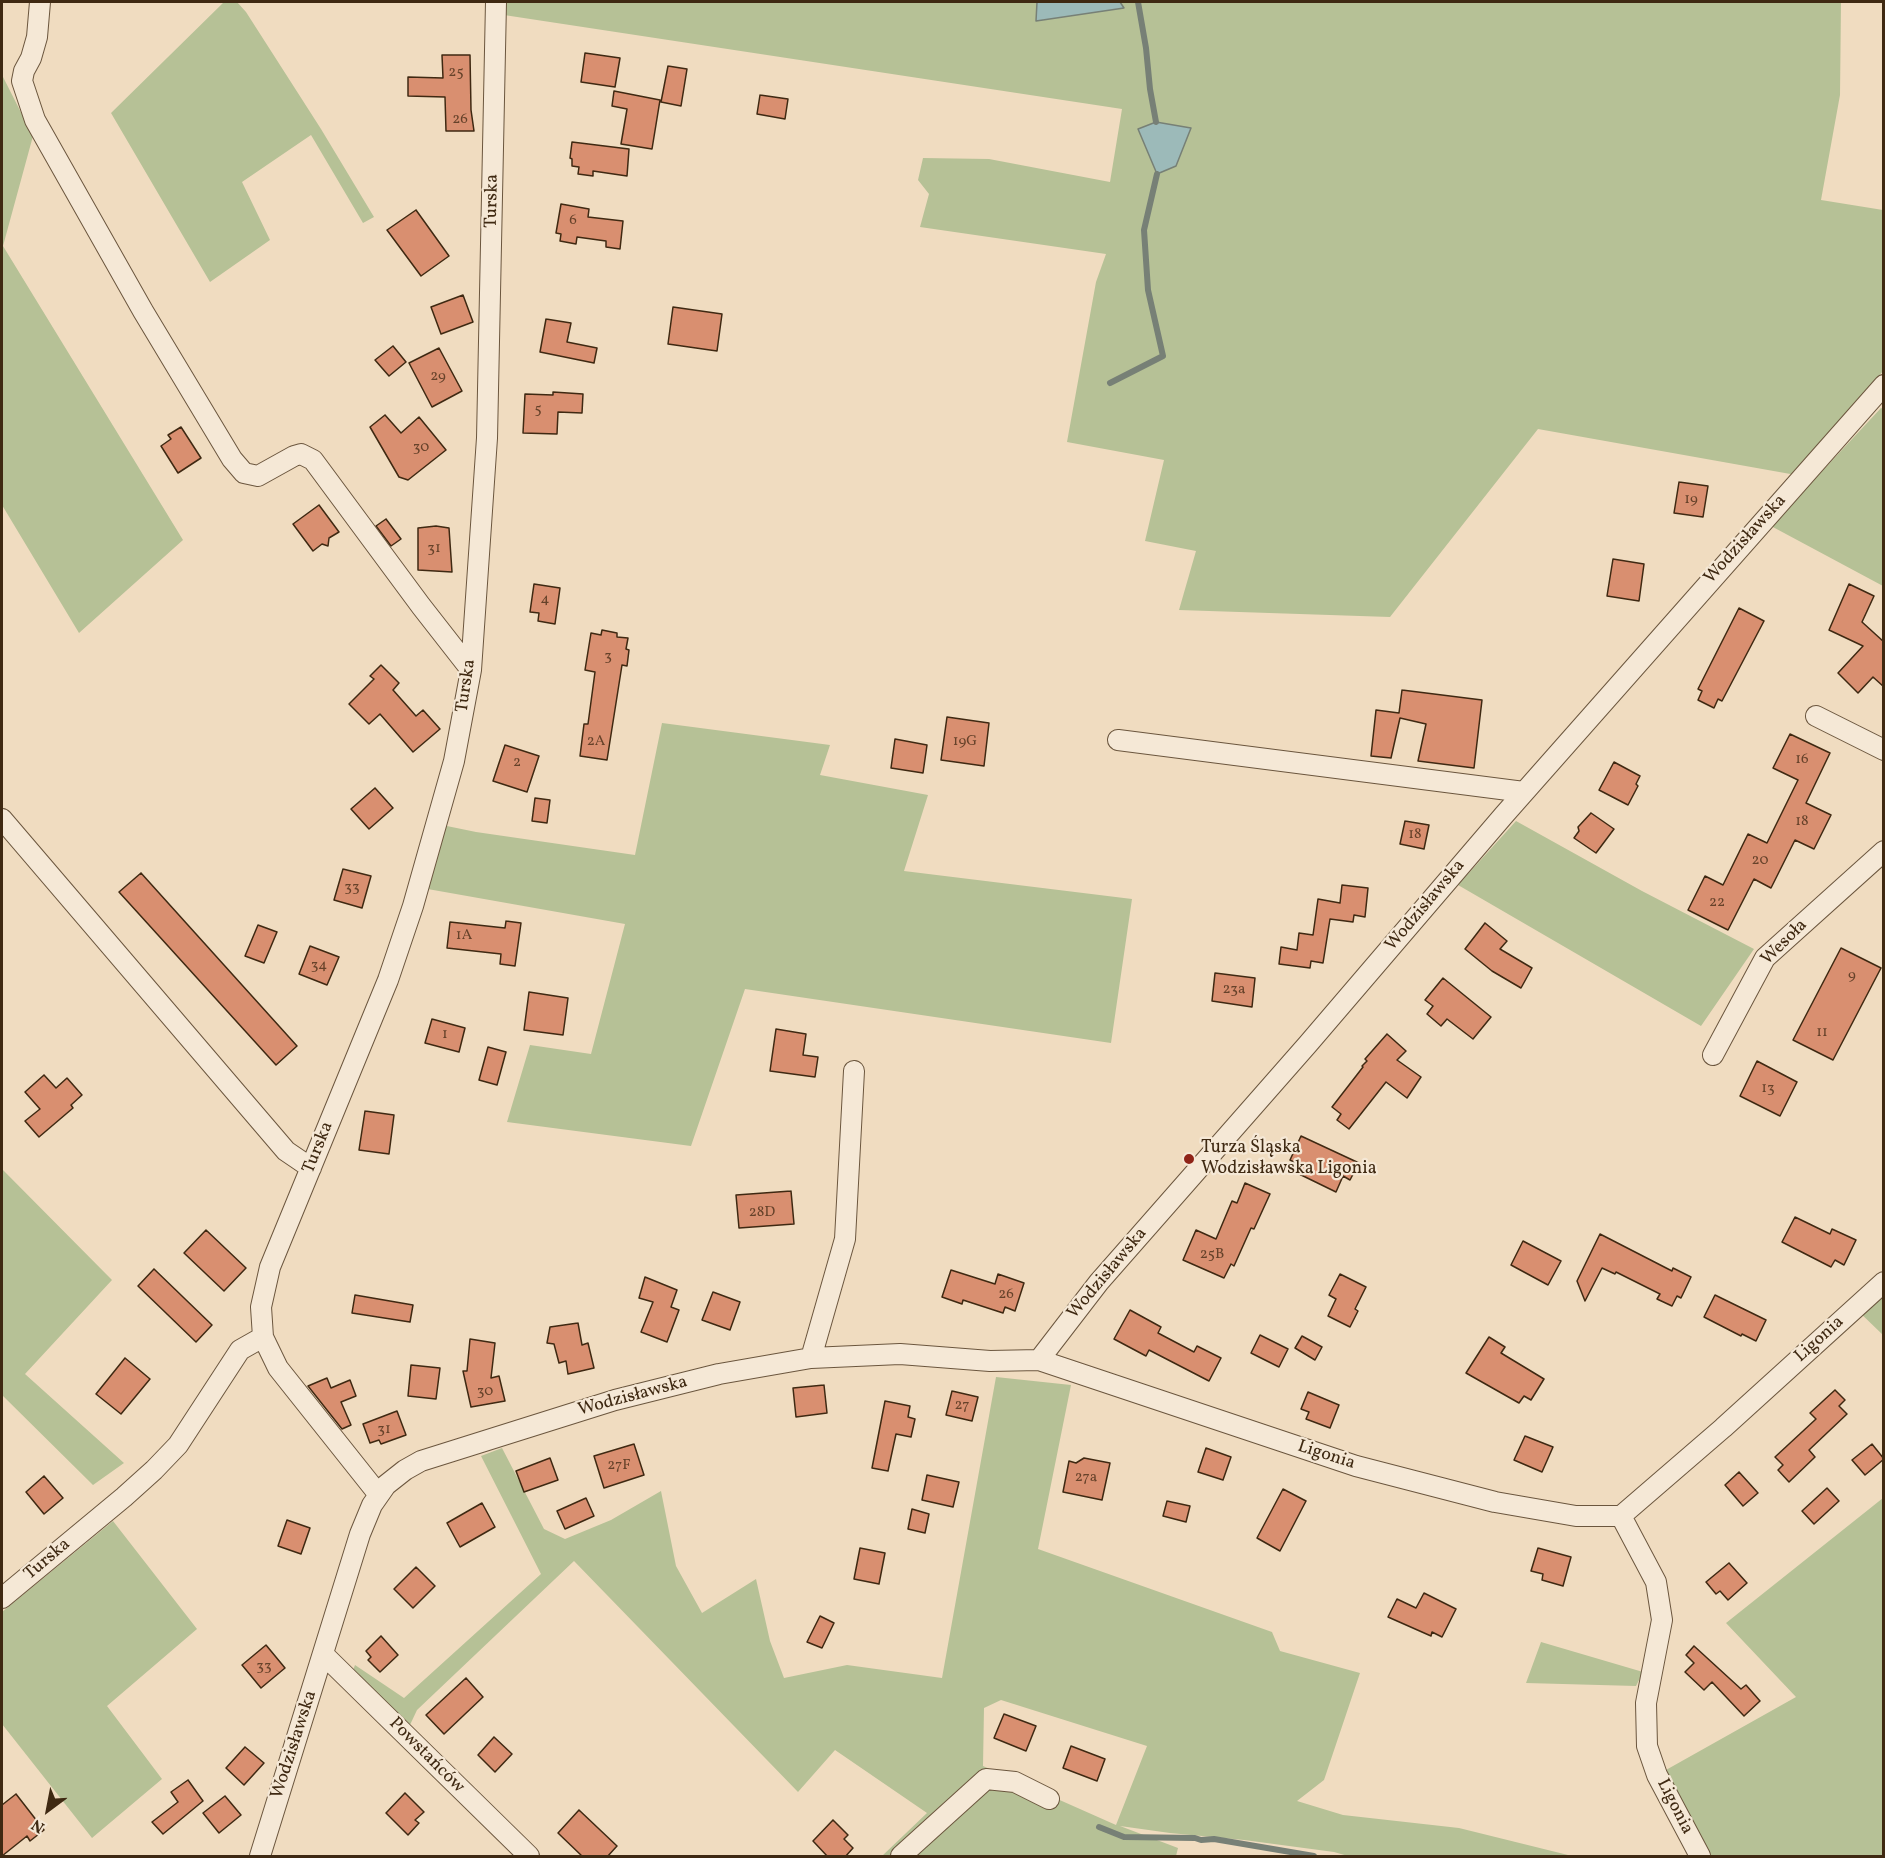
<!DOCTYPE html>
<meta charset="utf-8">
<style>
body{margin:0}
#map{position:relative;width:1885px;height:1858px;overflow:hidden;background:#f0dcc0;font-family:Vollkorn,serif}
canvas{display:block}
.frame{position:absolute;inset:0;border:3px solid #3f2912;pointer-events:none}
.north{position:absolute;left:18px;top:1780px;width:60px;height:60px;-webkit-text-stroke:4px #f5e8d6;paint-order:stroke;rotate:212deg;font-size:16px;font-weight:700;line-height:24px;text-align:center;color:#3f2912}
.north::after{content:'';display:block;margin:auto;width:21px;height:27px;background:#3f2912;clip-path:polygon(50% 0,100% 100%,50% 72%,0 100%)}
</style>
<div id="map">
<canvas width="1885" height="1858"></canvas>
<div class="frame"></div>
<div class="north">N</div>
</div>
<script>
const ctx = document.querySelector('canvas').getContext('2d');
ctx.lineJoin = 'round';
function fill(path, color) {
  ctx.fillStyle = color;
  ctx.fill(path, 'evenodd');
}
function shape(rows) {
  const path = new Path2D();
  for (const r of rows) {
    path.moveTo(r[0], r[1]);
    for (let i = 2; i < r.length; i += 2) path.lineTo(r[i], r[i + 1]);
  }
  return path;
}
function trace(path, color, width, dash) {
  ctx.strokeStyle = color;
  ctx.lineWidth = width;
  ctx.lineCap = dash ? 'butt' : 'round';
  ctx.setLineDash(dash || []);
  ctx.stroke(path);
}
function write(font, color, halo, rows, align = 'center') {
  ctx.font = font + ' Vollkorn,serif';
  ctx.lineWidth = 4.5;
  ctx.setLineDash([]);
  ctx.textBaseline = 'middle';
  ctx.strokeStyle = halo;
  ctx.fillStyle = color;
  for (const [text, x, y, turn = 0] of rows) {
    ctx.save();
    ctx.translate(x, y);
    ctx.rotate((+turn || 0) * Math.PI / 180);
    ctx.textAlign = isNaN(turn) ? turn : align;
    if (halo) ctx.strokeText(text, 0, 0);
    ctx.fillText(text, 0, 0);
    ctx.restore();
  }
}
fill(shape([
 [224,2,237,2,246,12,321,129,374,217,363,223,311,135,242,182,270,240,210,282,111,113],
 [505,2,1037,2,1036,21,1123,8,1120,2,1841,2,1840,95,1821,200,1883,210,1883,371,1796,475,1538,429,1390,617,1179,610,1196,551,1145,541,1164,460,1067,442,1096,282,1106,254,920,227,929,194,918,180,923,158,989,159,1110,182,1122,109,504,15],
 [2,75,33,136,3,246,183,540,79,633,2,505],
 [1881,408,1883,409,1883,586,1771,526],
 [662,723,830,745,820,775,928,795,904,871,1132,899,1111,1043,745,989,691,1146,507,1122,530,1045,591,1054,625,924,422,888,442,825,476,832,635,855],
 [1516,821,1642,891,1754,949,1701,1026,1458,885],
 [2,1169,112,1280,25,1374,124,1463,93,1485,2,1395],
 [1883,1282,1883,1335,1855,1308],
 [996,1377,1071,1385,1038,1549,1272,1632,1280,1651,1360,1673,1324,1780,1297,1801,1343,1815,1459,1828,1568,1855,1568,1856,1348,1856,1334,1852,1244,1840,1170,1833,1120,1826,1178,1848,1176,1856,882,1856,927,1813,835,1750,798,1792,574,1561,417,1710,409,1727,352,1673,355,1665,404,1698,541,1574,481,1456,502,1448,544,1529,565,1539,611,1520,661,1491,676,1566,702,1613,756,1579,770,1641,784,1678,847,1665,942,1678],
 [1001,1700,1147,1746,1116,1825,983,1766,984,1708],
 [1883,1498,1883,1856,1701,1856,1657,1775,1796,1697,1726,1623],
 [113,1521,197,1629,107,1706,162,1779,92,1838,2,1724,2,1612],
 [1541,1642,1643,1672,1636,1686,1526,1683]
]), '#b6c196');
const water = shape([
 [1037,2,1120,2,1124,8,1036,21,1037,2],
 [1156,122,1191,128,1176,166,1157,174,1138,129,1156,122]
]);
fill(water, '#9cbab9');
trace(water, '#778076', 1.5);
trace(shape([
 [1138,2,1146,48,1150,89,1156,122],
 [1110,383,1163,356,1148,290,1144,230,1157,174],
 [1099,1827,1124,1837,1195,1838,1201,1840,1214,1839,1314,1856]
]), '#778076', 6);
const building = shape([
 [585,53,620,58,615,87,581,82,585,53],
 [442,55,470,55,471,110,474,131,446,131,445,97,408,96,408,77,443,78,442,55],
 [668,66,687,69,681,106,661,102,668,66],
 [614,91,660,100,652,149,621,144,627,109,612,106,614,91],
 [760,95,788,99,785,119,757,114,760,95],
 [572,142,629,149,627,176,593,171,593,176,578,174,579,167,572,166,572,159,570,158,572,142],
 [561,204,589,209,588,217,623,221,620,249,606,247,606,241,577,237,576,244,560,241,561,234,556,233,561,204],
 [416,210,449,256,421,276,387,230,416,210],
 [463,295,473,322,441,334,431,307,463,295],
 [673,307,722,314,717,351,668,344,673,307],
 [546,319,571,323,567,342,597,348,594,363,540,352,546,319],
 [393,346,406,362,389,376,375,360,393,346],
 [439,348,462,391,432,407,409,363,439,348],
 [553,392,583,394,582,413,558,412,557,434,523,433,525,394,553,395,553,392],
 [385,415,401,433,419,417,446,450,408,480,399,477,370,427,385,415],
 [181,427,201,458,178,473,161,446,171,439,168,435,181,427],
 [1679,482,1708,486,1703,517,1674,513,1679,482],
 [319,505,339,532,329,538,328,546,322,544,313,551,293,524,319,505],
 [386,519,401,539,391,546,376,526,386,519],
 [436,526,449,528,452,572,418,570,418,528,436,526],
 [1613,559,1644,564,1639,601,1607,596,1613,559],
 [534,584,560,588,555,624,538,621,539,613,530,612,534,584],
 [1849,584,1874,596,1862,622,1884,642,1884,687,1873,677,1858,693,1838,673,1863,646,1829,630,1849,584],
 [1739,608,1764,621,1722,701,1718,699,1714,708,1698,700,1702,691,1698,689,1739,608],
 [602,630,617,633,617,637,628,638,626,649,629,650,627,666,622,665,607,760,580,756,584,724,588,724,595,672,585,670,591,633,601,635,602,630],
 [381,665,399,683,393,690,416,716,423,710,440,729,413,752,380,714,369,724,349,704,374,679,370,676,381,665],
 [1402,690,1482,700,1474,768,1418,761,1426,724,1400,718,1391,758,1371,756,1376,710,1399,713,1402,690],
 [947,717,989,723,984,766,941,760,947,717],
 [1790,734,1830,753,1806,803,1831,815,1814,849,1795,840,1771,888,1754,879,1728,930,1688,910,1705,876,1723,885,1748,834,1767,843,1798,780,1773,768,1790,734],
 [895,739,927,745,923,773,891,768,895,739],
 [505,745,539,756,527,792,493,781,505,745],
 [1614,762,1640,776,1636,784,1638,786,1628,805,1599,790,1614,762],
 [375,788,393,808,369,829,351,809,375,788],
 [535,798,550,800,547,823,532,821,535,798],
 [1591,813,1614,829,1596,853,1574,838,1579,831,1578,827,1591,813],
 [1405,821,1429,825,1424,849,1400,844,1405,821],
 [343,869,371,876,362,908,334,900,343,869],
 [141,873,297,1046,276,1065,119,892,141,873],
 [1342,885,1368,888,1365,917,1354,915,1353,922,1330,919,1323,963,1311,961,1310,968,1279,964,1281,947,1297,950,1299,933,1313,935,1318,899,1340,903,1342,885],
 [506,921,521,923,515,966,500,964,501,954,447,948,450,922,505,928,506,921],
 [1485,923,1507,941,1500,949,1532,968,1521,988,1492,971,1465,949,1485,923],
 [258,925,277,932,264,963,245,956,258,925],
 [310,946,339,957,327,985,299,974,310,946],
 [1841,948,1881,968,1833,1060,1793,1040,1841,948],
 [1215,973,1255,978,1252,1007,1212,1001,1215,973],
 [1443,978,1491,1017,1473,1039,1447,1019,1441,1026,1427,1014,1433,1006,1425,1000,1443,978],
 [529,992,568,998,563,1035,524,1030,529,992],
 [432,1019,465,1028,459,1052,425,1043,432,1019],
 [776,1029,806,1034,803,1055,818,1057,815,1077,770,1071,776,1029],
 [1387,1034,1406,1051,1397,1060,1421,1077,1407,1098,1386,1082,1349,1129,1337,1120,1341,1114,1332,1107,1363,1067,1362,1066,1367,1061,1365,1059,1387,1034],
 [488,1047,506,1052,497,1085,479,1080,488,1047],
 [1757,1061,1797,1082,1780,1116,1740,1096,1757,1061],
 [44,1075,56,1088,67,1078,82,1095,71,1105,73,1108,39,1137,25,1121,40,1109,25,1092,44,1075],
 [365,1111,394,1115,389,1154,359,1150,365,1111],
 [1301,1136,1359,1163,1350,1180,1343,1176,1336,1192,1295,1172,1299,1165,1290,1160,1301,1136],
 [1245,1183,1270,1194,1254,1229,1251,1228,1234,1266,1231,1264,1224,1278,1183,1260,1196,1230,1216,1239,1232,1201,1237,1203,1245,1183],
 [791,1191,794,1224,739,1228,736,1195,791,1191],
 [1795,1217,1830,1234,1832,1229,1856,1240,1844,1265,1835,1260,1831,1267,1782,1242,1795,1217],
 [206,1230,246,1268,224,1291,184,1253,206,1230],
 [1600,1234,1672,1271,1673,1268,1691,1277,1681,1298,1677,1296,1672,1306,1657,1299,1660,1294,1616,1272,1615,1274,1602,1268,1585,1301,1577,1281,1600,1234],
 [1523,1241,1561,1261,1548,1285,1511,1265,1523,1241],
 [154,1269,212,1325,196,1342,138,1286,154,1269],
 [951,1270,995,1284,998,1274,1024,1283,1015,1311,1005,1307,1003,1313,963,1300,962,1304,942,1297,951,1270],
 [1340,1274,1366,1287,1355,1309,1358,1311,1350,1327,1328,1316,1336,1299,1329,1295,1340,1274],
 [645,1277,677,1290,671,1307,679,1310,667,1342,641,1332,653,1302,639,1298,645,1277],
 [713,1292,740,1302,730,1330,702,1320,713,1292],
 [355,1295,413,1305,410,1322,352,1313,355,1295],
 [1715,1295,1766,1320,1756,1341,1742,1334,1741,1336,1704,1317,1715,1295],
 [1130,1310,1161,1327,1158,1333,1194,1352,1197,1346,1221,1358,1209,1381,1149,1350,1146,1356,1114,1339,1130,1310],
 [578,1323,582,1345,588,1343,594,1368,568,1374,566,1361,559,1363,554,1344,547,1343,550,1327,578,1323],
 [1260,1335,1288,1349,1279,1367,1251,1353,1260,1335],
 [1302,1336,1322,1347,1315,1360,1295,1348,1302,1336],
 [1489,1337,1505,1347,1501,1353,1544,1379,1531,1400,1524,1396,1519,1403,1466,1373,1489,1337],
 [470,1339,495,1343,491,1378,499,1376,505,1401,471,1407,463,1371,467,1371,470,1339],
 [125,1358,150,1379,121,1414,96,1394,125,1358],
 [411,1365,440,1368,436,1399,408,1396,411,1365],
 [327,1378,331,1388,350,1380,356,1396,341,1402,351,1425,342,1429,308,1386,327,1378],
 [824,1385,827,1413,796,1417,793,1388,824,1385],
 [1835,1390,1845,1400,1839,1406,1847,1414,1809,1450,1815,1457,1789,1482,1778,1470,1783,1465,1775,1457,1816,1419,1810,1413,1835,1390],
 [952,1391,978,1397,972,1421,946,1415,952,1391],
 [1308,1392,1339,1405,1330,1428,1306,1419,1309,1412,1301,1409,1308,1392],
 [885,1401,910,1406,908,1417,915,1419,911,1437,896,1434,888,1471,872,1468,885,1401],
 [397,1411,406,1435,381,1444,379,1440,370,1443,363,1424,397,1411],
 [1525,1436,1553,1447,1542,1472,1514,1460,1525,1436],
 [634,1444,644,1475,604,1488,594,1456,634,1444],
 [1872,1444,1884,1459,1865,1475,1852,1460,1872,1444],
 [1206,1448,1231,1457,1223,1480,1198,1472,1206,1448],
 [550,1458,558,1480,524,1492,516,1471,550,1458],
 [1084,1458,1110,1463,1102,1500,1063,1492,1069,1461,1076,1463,1084,1458],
 [1739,1472,1758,1493,1743,1506,1725,1485,1739,1472],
 [927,1475,959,1482,953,1507,922,1500,927,1475],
 [44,1476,63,1498,44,1514,26,1492,44,1476],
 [1827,1488,1839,1501,1814,1524,1802,1511,1827,1488],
 [1283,1489,1306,1501,1280,1551,1257,1538,1283,1489],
 [586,1498,594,1516,565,1529,557,1511,586,1498],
 [1167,1501,1190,1506,1186,1522,1163,1516,1167,1501],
 [482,1503,495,1527,460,1547,447,1523,482,1503],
 [912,1509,929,1514,925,1533,908,1529,912,1509],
 [287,1520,310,1528,301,1554,278,1546,287,1520],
 [860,1548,885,1553,879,1584,854,1579,860,1548],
 [1538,1548,1571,1557,1563,1586,1542,1580,1543,1574,1531,1571,1538,1548],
 [1729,1563,1747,1583,1728,1600,1720,1591,1716,1594,1706,1582,1729,1563],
 [416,1567,435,1586,413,1608,394,1589,416,1567],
 [1424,1593,1456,1609,1442,1637,1432,1632,1431,1636,1388,1617,1397,1599,1416,1608,1424,1593],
 [820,1616,834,1623,822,1648,807,1642,820,1616],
 [381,1636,398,1655,380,1672,368,1660,371,1657,366,1651,381,1636],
 [266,1645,285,1668,261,1688,242,1665,266,1645],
 [1694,1646,1741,1689,1746,1685,1760,1701,1744,1716,1712,1682,1704,1690,1685,1672,1694,1663,1686,1655,1694,1646],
 [466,1678,483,1697,444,1734,426,1715,466,1678],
 [1004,1714,1036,1726,1026,1751,994,1738,1004,1714],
 [494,1737,512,1754,495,1772,478,1755,494,1737],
 [1071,1746,1105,1759,1097,1781,1063,1768,1071,1746],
 [245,1747,264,1763,244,1785,226,1768,245,1747],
 [188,1780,203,1801,163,1834,152,1822,178,1802,171,1792,188,1780],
 [405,1793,424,1812,415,1820,419,1823,408,1835,386,1813,405,1793],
 [16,1794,44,1830,30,1841,27,1836,2,1856,2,1805,16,1794],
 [225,1796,241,1815,219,1833,203,1813,225,1796],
 [579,1810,617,1846,607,1857,583,1857,558,1833,579,1810],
 [833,1820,848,1835,844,1839,853,1848,845,1857,828,1857,813,1841,833,1820]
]);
fill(building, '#d98f70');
trace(building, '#3f2912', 1.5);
const minor = shape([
 [40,2,37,37,31,58,24,71,22,81,35,120,143,311,232,459,244,473,258,476,294,456,301,454,313,460,421,606,471,670],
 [1816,716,1884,750],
 [1118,740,1524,792],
 [2,819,286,1151,311,1168],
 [1713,1055,1765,958,1884,851],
 [263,1337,278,1368,379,1495],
 [811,1358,845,1239,854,1071],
 [1039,1360,1099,1282,1308,1044,1504,815,1884,385],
 [1621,1516,1656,1582,1662,1620,1646,1703,1647,1746,1657,1775,1700,1856],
 [2,1598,124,1497,154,1470,178,1445,240,1350,263,1337,261,1307,270,1267,388,980,413,906,454,761,471,670,487,438,496,2],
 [324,1655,529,1856],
 [260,1856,360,1534,372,1505,386,1485,405,1470,421,1461,615,1400,719,1374,811,1358,900,1354,990,1361,1039,1360,1356,1466,1495,1502,1576,1516,1621,1516,1723,1428,1884,1282],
 [901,1856,986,1779,1015,1782,1049,1799]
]);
trace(minor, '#6b563e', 22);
trace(minor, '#f5e8d6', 20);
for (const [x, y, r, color] of [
 [1189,1159,6,"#8f2418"]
]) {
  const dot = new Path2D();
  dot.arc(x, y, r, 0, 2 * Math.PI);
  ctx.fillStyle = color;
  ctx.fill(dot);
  trace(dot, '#f5e8d6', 2);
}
write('15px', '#66422a', null, [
 ["25",456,73],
 ["26",460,120],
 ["6",573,221],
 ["29",438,377],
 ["5",538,410],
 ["30",421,448],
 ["19",1691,500],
 ["31",434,549],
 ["4",545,600],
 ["3",608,657],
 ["2A",596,742],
 ["19G",965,742],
 ["16",1802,760],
 ["2",517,763],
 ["18",1802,822],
 ["18",1415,835],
 ["20",1760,861],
 ["33",352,888],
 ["22",1717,903],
 ["1A",464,936],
 ["34",319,966],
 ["9",1852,976],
 ["23a",1234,990],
 ["11",1822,1033],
 ["1",445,1035],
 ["13",1768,1089],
 ["28D",762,1213],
 ["25B",1212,1255],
 ["26",1006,1295],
 ["30",485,1392],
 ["27",962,1406],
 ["31",384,1430],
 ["27F",619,1466],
 ["27a",1086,1478],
 ["33",264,1667]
]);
write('18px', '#3f2912', '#f5e8d6', [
 ["Turska",493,201,-89],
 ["Wodzisławska",1746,540,-48],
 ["Turska",467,686,-82],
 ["Wodzisławska",1426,906,-50],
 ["Wesoła",1785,943,-45],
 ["Turska",319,1148,-68],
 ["Wodzisławska",1108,1274,-50],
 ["Ligonia",1820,1340,-42],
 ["Wodzisławska",633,1397,-15],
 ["Ligonia",1326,1456,18],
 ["Turska",48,1560,-40],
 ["Wodzisławska",295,1745,-72],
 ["Powstańców",426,1756,45],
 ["Ligonia",1674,1807,63]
]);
write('18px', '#3f2912', '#f5e8d6', [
 ["Turza Śląska",1201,1149],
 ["Wodzisławska Ligonia",1201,1170]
], 'left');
</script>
